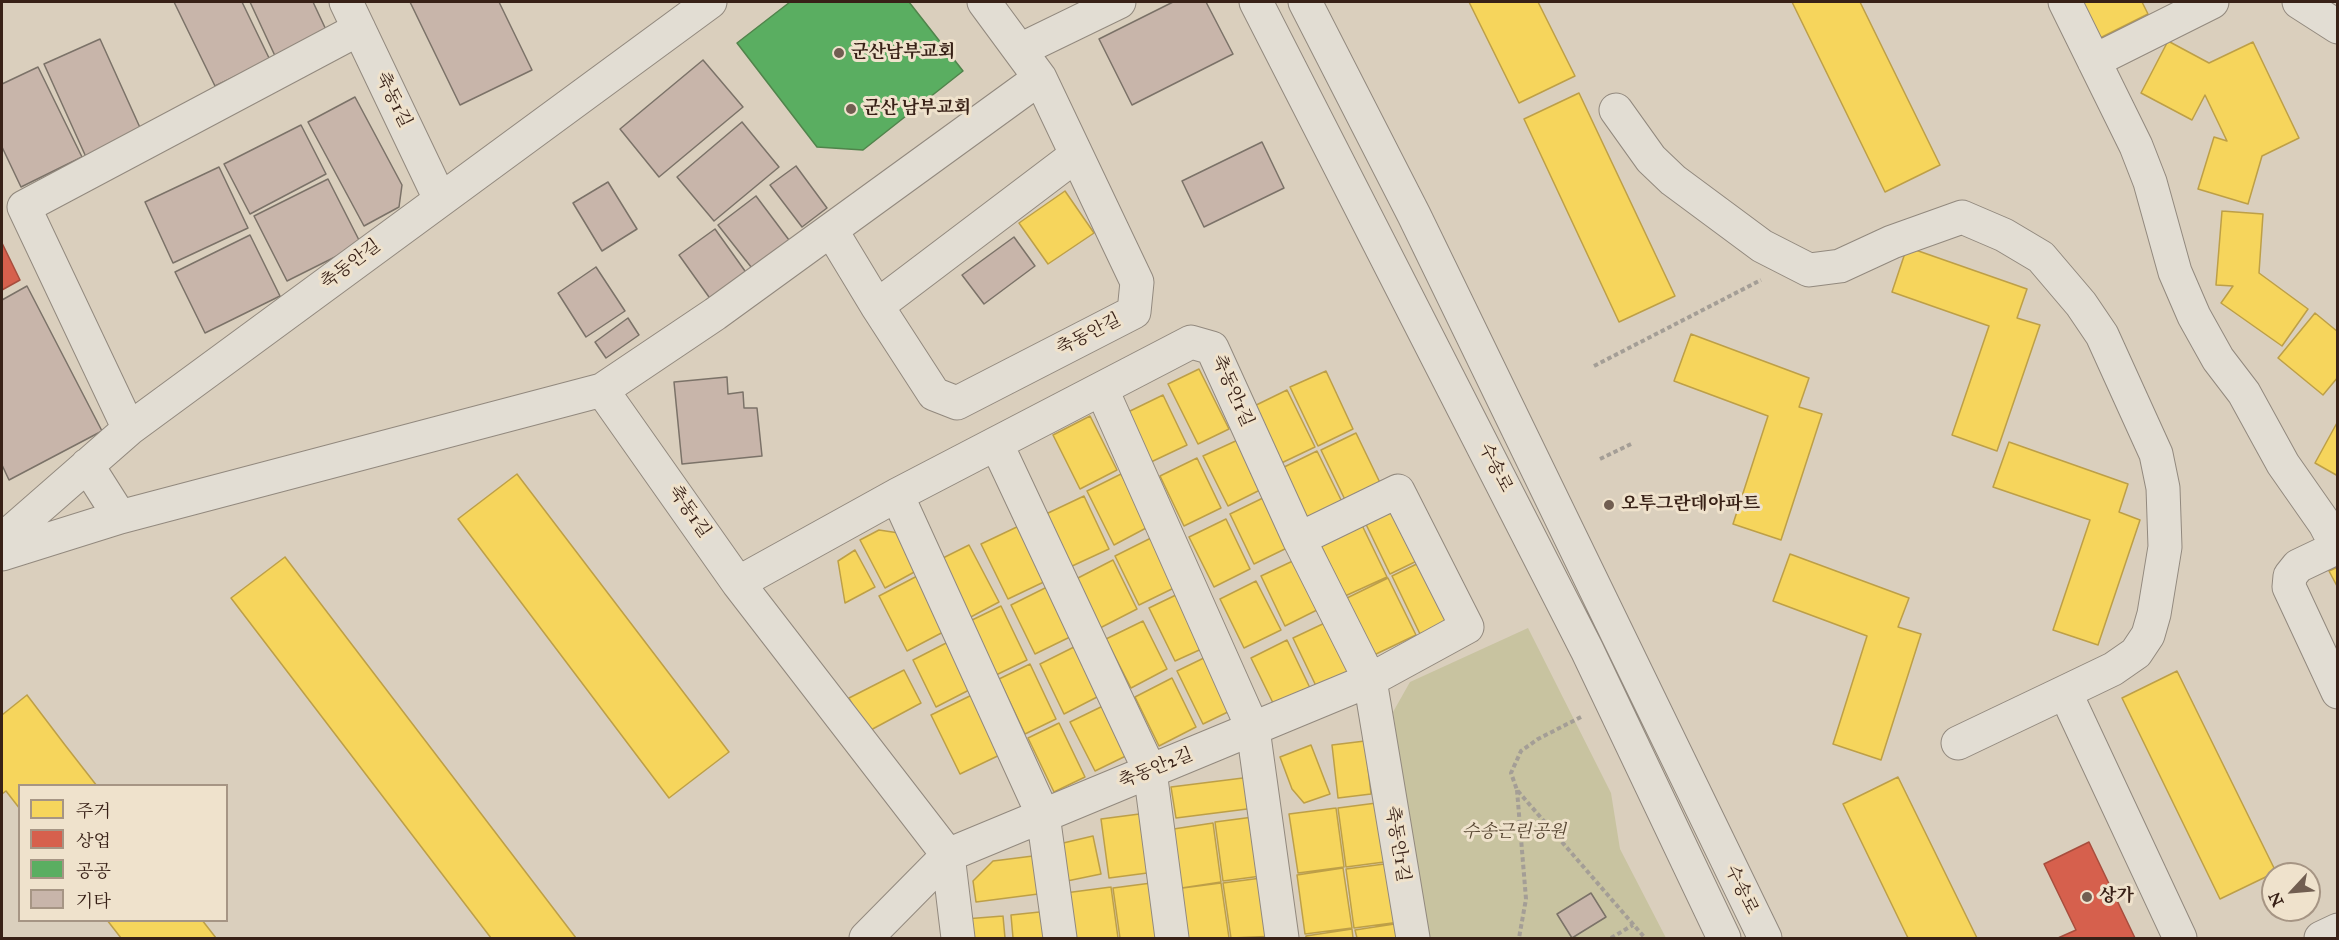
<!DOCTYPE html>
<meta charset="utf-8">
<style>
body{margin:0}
#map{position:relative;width:2339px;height:940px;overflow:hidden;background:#dacfbd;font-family:"IM FELL Great Primer","Noto Serif KR",serif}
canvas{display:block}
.frame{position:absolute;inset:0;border:3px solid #382117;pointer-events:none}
.legend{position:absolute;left:18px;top:784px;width:210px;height:138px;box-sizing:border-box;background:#efe2cc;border:2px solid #a69584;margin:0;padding:8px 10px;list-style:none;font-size:18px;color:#382117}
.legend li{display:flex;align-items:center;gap:12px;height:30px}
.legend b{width:30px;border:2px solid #a69584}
.north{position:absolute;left:2261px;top:862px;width:60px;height:60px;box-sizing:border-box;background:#efe2cc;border:2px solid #a69584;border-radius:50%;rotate:244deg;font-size:16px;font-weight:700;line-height:24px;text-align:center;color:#382117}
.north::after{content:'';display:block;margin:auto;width:21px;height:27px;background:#715e51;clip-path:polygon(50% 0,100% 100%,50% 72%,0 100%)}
</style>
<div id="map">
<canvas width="2339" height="940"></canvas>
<div class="frame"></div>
<ul class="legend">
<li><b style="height:16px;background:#f6d55c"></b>주거</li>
<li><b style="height:16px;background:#d6604d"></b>상업</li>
<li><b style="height:16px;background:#5aae61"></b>공공</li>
<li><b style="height:16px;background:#c8b5aa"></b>기타</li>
</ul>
<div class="north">N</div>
</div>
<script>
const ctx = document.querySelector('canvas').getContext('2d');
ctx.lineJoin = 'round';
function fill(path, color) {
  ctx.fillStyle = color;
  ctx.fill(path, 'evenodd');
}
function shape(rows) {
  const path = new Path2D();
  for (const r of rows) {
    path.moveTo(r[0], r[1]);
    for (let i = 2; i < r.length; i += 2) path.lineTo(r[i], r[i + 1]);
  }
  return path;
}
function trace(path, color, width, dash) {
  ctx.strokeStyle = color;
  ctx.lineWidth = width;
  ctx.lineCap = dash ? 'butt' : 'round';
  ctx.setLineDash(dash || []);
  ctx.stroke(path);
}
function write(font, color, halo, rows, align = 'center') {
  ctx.font = font + ' "IM FELL Great Primer","Noto Serif KR",serif';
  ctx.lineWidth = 6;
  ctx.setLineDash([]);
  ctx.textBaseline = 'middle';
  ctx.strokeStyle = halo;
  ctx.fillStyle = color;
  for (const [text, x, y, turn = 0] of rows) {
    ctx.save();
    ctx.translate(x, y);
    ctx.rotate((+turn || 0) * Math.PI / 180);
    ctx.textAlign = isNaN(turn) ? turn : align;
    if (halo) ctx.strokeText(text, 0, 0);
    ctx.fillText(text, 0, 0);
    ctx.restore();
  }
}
fill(shape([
 [1528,628,1611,793,1620,849,1666,938,1426,938,1393,712,1410,682]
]), '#c8c3a0');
const homes = shape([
 [1469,2,1538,2,1575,76,1519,103,1469,2],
 [1792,2,1860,2,1940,165,1885,192,1792,2],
 [2077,2,2142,2,2148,14,2096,40,2077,2],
 [2168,41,2209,63,2253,42,2299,138,2262,156,2248,204,2198,189,2214,137,2227,141,2205,95,2192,120,2141,93,2168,41],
 [1579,93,1675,296,1619,322,1524,119,1579,93],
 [1065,191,1094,233,1048,264,1019,223,1065,191],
 [2222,211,2263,214,2259,273,2308,309,2282,346,2221,303,2233,286,2216,285,2222,211],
 [1907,247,2027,289,2017,318,2040,325,1997,451,1952,435,1989,326,1892,292,1907,247],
 [2315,313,2338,332,2338,377,2323,395,2278,358,2315,313],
 [1691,334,1809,378,1799,407,1822,414,1781,540,1733,524,1768,416,1674,381,1691,334],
 [1199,369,1229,429,1198,444,1168,384,1199,369],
 [1326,371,1353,429,1318,446,1290,387,1326,371],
 [1287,390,1315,447,1273,467,1246,410,1287,390],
 [1163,395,1187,445,1151,462,1126,413,1163,395],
 [1090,416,1117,470,1080,489,1053,435,1090,416],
 [2338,421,2338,476,2315,463,2338,421],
 [1356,433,1384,491,1349,508,1321,450,1356,433],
 [1240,439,1264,488,1228,506,1203,456,1240,439],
 [2009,442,2128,484,2119,512,2140,520,2098,645,2053,630,2090,520,1993,487,2009,442],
 [1317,451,1345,508,1303,528,1276,471,1317,451],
 [1197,458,1221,508,1184,526,1160,476,1197,458],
 [517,474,729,752,669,798,458,519,517,474],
 [1121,474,1148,527,1114,545,1087,491,1121,474],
 [1084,496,1109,549,1070,567,1046,514,1084,496],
 [1267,496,1291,546,1254,564,1230,514,1267,496],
 [1398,499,1425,557,1390,574,1362,516,1398,499],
 [1226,519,1250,569,1214,587,1189,537,1226,519],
 [1359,519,1387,577,1345,596,1318,539,1359,519],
 [1021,525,1048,580,1008,599,981,544,1021,525],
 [879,530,899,533,918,570,885,588,860,540,879,530],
 [1151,538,1176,587,1139,605,1115,556,1151,538],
 [969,545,999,602,967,619,937,561,969,545],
 [855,550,875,587,845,603,838,561,855,550],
 [1790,554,1909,598,1898,627,1921,634,1881,760,1833,744,1867,636,1773,601,1790,554],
 [285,557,576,938,491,938,231,598,285,557],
 [1297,559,1321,608,1285,626,1261,576,1297,559],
 [1427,559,1455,618,1420,634,1392,576,1427,559],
 [1113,560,1137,609,1100,628,1076,579,1113,560],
 [2338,567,2338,588,2329,571,2338,567],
 [921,574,949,629,907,651,879,596,921,574],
 [1388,578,1416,635,1374,655,1347,598,1388,578],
 [1256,581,1281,630,1244,648,1220,599,1256,581],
 [1047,587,1072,636,1035,654,1011,605,1047,587],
 [1180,593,1206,647,1175,661,1149,608,1180,593],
 [1001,606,1027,660,996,675,970,621,1001,606],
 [1143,621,1167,669,1131,688,1106,639,1143,621],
 [1329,621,1353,670,1317,688,1293,638,1329,621],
 [952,640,975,687,936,707,913,660,952,640],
 [1287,640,1311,690,1275,707,1251,658,1287,640],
 [1076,646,1101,695,1064,714,1040,664,1076,646],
 [1208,656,1234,709,1203,724,1177,671,1208,656],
 [1030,664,1056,719,1025,734,999,679,1030,664],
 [904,670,921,703,867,732,849,698,904,670],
 [2177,671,2276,872,2220,899,2122,698,2177,671],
 [1172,678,1196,727,1159,746,1135,697,1172,678],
 [978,692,1006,752,960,774,931,715,978,692],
 [27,695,65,745,97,786,20,786,20,809,6,791,2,794,2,715,27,695],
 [1107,704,1132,753,1095,771,1070,722,1107,704],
 [1059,723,1085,777,1054,792,1028,738,1059,723],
 [1365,741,1371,794,1338,798,1332,745,1365,741],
 [1311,745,1330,794,1304,803,1292,789,1280,757,1311,745],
 [1251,777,1255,808,1176,818,1171,787,1251,777],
 [1898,777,1977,938,1908,938,1843,804,1898,777],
 [1384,802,1392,861,1346,867,1338,808,1384,802],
 [1336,808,1344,867,1298,873,1289,814,1336,808],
 [1147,813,1155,872,1109,878,1101,819,1147,813],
 [1261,816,1269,875,1223,881,1215,822,1261,816],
 [1213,823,1221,882,1175,889,1167,830,1213,823],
 [1093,836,1101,874,1067,881,1059,844,1093,836],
 [1041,855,1046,893,976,902,973,881,993,861,1041,855],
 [1392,863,1400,922,1354,928,1346,869,1392,863],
 [1343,868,1352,928,1305,934,1297,875,1343,868],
 [1269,877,1277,936,1231,938,1223,883,1269,877],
 [1159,882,1167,938,1120,938,1113,888,1159,882],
 [1221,883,1229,938,1181,938,1175,889,1221,883],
 [1111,887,1118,938,1071,938,1065,893,1111,887],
 [1049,911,1051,938,1013,938,1011,915,1049,911],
 [1003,916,1005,938,967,938,965,919,1003,916],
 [107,920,202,920,216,938,121,938,107,920],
 [1401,923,1404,938,1357,938,1355,930,1401,923],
 [1352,929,1353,938,1306,938,1306,936,1352,929]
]);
fill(homes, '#f6d55c');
trace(homes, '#bd9f47', 1.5);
const shops = shape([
 [2,243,20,280,2,290,2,243],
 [2089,842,2135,938,2058,938,2076,930,2044,864,2089,842]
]);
fill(shops, '#d6604d');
trace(shops, '#a74d3d', 1.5);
const public = shape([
 [790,2,909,2,963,71,863,150,817,147,737,43,790,2]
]);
fill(public, '#5aae61');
trace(public, '#50844b', 1.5);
const building = shape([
 [174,2,242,2,270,60,215,86,174,2],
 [250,2,313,2,328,34,276,58,250,2],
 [410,2,499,2,532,70,460,105,410,2],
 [1173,2,1206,2,1233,54,1132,105,1099,39,1173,2],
 [100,39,142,132,86,157,44,64,100,39],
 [703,60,743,107,659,177,620,129,703,60],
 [38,67,82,157,21,187,2,147,2,84,38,67],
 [355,97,402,185,399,207,364,226,308,122,355,97],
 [742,122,779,167,714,221,677,177,742,122],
 [301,125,326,174,250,214,224,164,301,125],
 [1262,142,1284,188,1204,227,1182,181,1262,142],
 [796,166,827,208,802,227,770,185,796,166],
 [219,167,248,228,173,263,145,202,219,167],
 [328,179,361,244,287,281,254,216,328,179],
 [608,182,637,229,602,251,573,203,608,182],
 [756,196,792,244,755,272,718,225,756,196],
 [715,229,750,278,714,304,679,255,715,229],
 [250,235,280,296,205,333,175,272,250,235],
 [1014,237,1035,266,984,304,962,275,1014,237],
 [596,267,625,311,586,337,558,293,596,267],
 [27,286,102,431,9,480,2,465,2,300,27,286],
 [628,318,639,335,606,358,595,342,628,318],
 [727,377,728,394,743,392,744,408,757,408,762,456,682,464,674,382,727,377],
 [1591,893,1606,917,1572,938,1557,914,1591,893]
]);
fill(building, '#c8b5aa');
trace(building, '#7b7268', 1.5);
const minor = shape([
 [346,2,440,199],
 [1256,2,1587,650,1724,938],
 [1305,2,1414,215,1765,938],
 [2065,2,2136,146,2150,182,2175,272,2194,316,2218,359,2244,393,2283,464,2325,524,2337,547],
 [2299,2,2338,27],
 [1020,50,1119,2],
 [2094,61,2212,2],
 [1616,110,1651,159,1673,180,1762,246,1809,270,1840,266,1892,242,1962,217,2004,235,2041,257,2081,304,2102,335,2156,454,2163,488,2165,547,2154,614,2148,635,2136,653,2113,669,2065,692,2180,938],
 [831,230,877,306,934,394,957,403,1134,312,1137,282,1040,78,984,2],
 [877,306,1075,156],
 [602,390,738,583,948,855,958,938],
 [1102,390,1253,729,1282,938],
 [129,429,24,207,359,29],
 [997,445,1150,771,1172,938],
 [87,465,120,517],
 [897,495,1043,815,1060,938],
 [2,540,129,429,710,2],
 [2338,547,2298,566,2290,576,2289,587,2338,692],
 [2,554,120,517,602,390,715,314,1040,78],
 [738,583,897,495,1191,342,1212,348,1299,539,1370,680,1413,938],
 [1958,743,2065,692],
 [866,938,948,855,1370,680,1467,627,1398,491,1299,539],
 [2321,938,2338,930]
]);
trace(minor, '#92897e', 35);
trace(shape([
 [1594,366,1761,280],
 [1600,459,1631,444],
 [1581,717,1538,739,1521,751,1511,773,1517,790,1645,938],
 [1517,790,1526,899,1519,938],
 [1611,938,1633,925]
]), '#a49e96', 4, [4.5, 3]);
trace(minor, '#e2ddd3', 33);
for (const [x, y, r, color] of [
 [839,53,6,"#715e51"],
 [851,109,6,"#715e51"],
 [1609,505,6,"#715e51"],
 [2087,897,6,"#715e51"]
]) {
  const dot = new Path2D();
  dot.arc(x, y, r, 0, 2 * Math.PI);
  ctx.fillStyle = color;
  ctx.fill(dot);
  trace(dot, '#efe2cc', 2);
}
write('bold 18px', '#382117', '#efe2cc', [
 ["군산남부교회",851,53],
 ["군산 남부교회",863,109],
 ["오투그란데아파트",1621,505],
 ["상가",2099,897]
], 'left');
write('18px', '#382117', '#efe2cc', [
 ["축동1길",393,100,64],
 ["축동안길",351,265,-37],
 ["축동안길",1089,335,-27],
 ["축동안1길",1232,391,66],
 ["수송로",1495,468,63],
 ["축동1길",689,512,55],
 ["축동안2길",1156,769,-22],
 ["축동안1길",1397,844,81],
 ["수송로",1741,890,64]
]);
write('italic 18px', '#584733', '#efe2cc', [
 ["수송근린공원",1514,833]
]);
</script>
